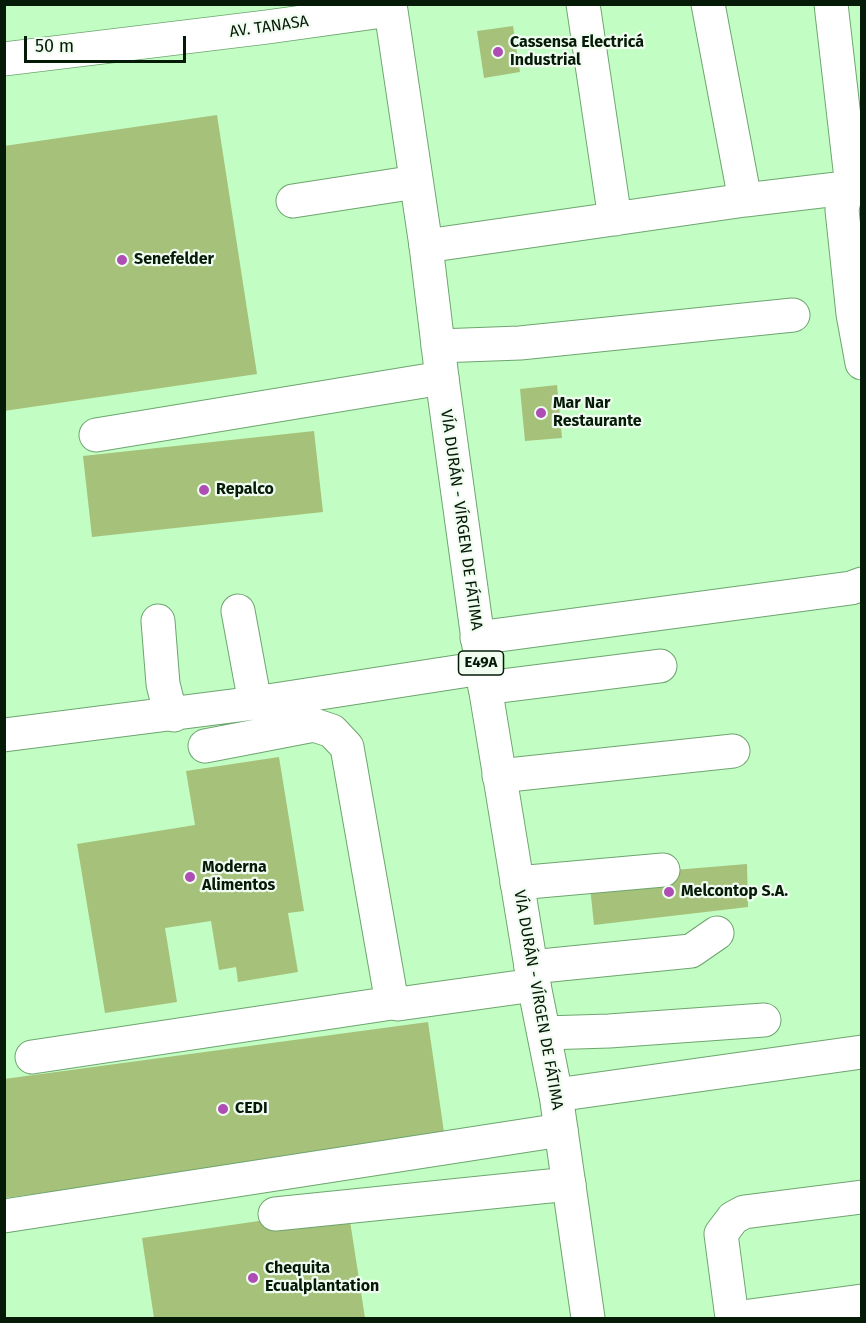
<!DOCTYPE html>
<meta charset="utf-8">
<style>
body{margin:0}
#map{position:relative;width:866px;height:1323px;overflow:hidden;background:#c2fdc3;font-family:"Fira Sans",sans-serif}
canvas{display:block}
.frame{position:absolute;inset:0;border:6px solid #051b07;pointer-events:none}
.scale{position:absolute;left:24px;top:36px;width:162px;height:27px;box-sizing:border-box;border:3px solid #051b07;border-top:0;padding-left:8px;font-size:18px;line-height:21px;white-space:nowrap;color:#051b07;-webkit-text-stroke:4px #f1fcf1;paint-order:stroke}
</style>
<div id="map">
<canvas width="866" height="1323"></canvas>
<div class="frame"></div>
<div class="scale">50 m</div>
</div>
<script>
const ctx = document.querySelector('canvas').getContext('2d');
ctx.lineJoin = 'round';
function fill(path, color) {
  ctx.fillStyle = color;
  ctx.fill(path, 'evenodd');
}
function shape(rows) {
  const path = new Path2D();
  for (const r of rows) {
    path.moveTo(r[0], r[1]);
    for (let i = 2; i < r.length; i += 2) path.lineTo(r[i], r[i + 1]);
  }
  return path;
}
function trace(path, color, width, dash) {
  ctx.strokeStyle = color;
  ctx.lineWidth = width;
  ctx.lineCap = dash ? 'butt' : 'round';
  ctx.setLineDash(dash || []);
  ctx.stroke(path);
}
function write(font, color, halo, rows, align = 'center') {
  ctx.font = font + ' "Fira Sans",sans-serif';
  ctx.lineWidth = 4.5;
  ctx.setLineDash([]);
  ctx.textBaseline = 'middle';
  ctx.strokeStyle = halo;
  ctx.fillStyle = color;
  for (const [text, x, y, turn = 0] of rows) {
    ctx.save();
    ctx.translate(x, y);
    ctx.rotate((+turn || 0) * Math.PI / 180);
    ctx.textAlign = isNaN(turn) ? turn : align;
    if (halo) ctx.strokeText(text, 0, 0);
    ctx.fillText(text, 0, 0);
    ctx.restore();
  }
}
fill(shape([
 [513,26,520,72,484,78,477,31],
 [217,115,257,374,4,411,4,146],
 [557,385,562,438,525,441,520,389],
 [314,431,323,512,92,537,83,456],
 [279,757,304,911,288,913,298,972,238,982,236,967,219,970,211,921,165,928,177,1002,105,1013,77,844,195,825,186,771],
 [747,864,748,907,594,925,589,877],
 [428,1022,445,1139,4,1198,4,1079],
 [348,1208,365,1318,154,1318,142,1238]
]), '#a6c17a');
const minor = shape([
 [583,4,615,219],
 [708,4,745,200],
 [831,4,852,187,844,200,842,210,853,314,862,363],
 [4,59,267,27,390,10],
 [293,201,416,182],
 [426,246,745,200,862,186],
 [438,346,520,343,793,315],
 [96,435,442,378],
 [238,611,255,703],
 [158,621,163,684,167,700,174,715],
 [477,638,851,588,862,584],
 [485,688,660,666],
 [4,735,255,703,482,668],
 [205,746,314,725,332,731,347,747,392,1003],
 [499,776,733,751],
 [517,883,663,870],
 [531,967,691,951,717,933],
 [544,1033,609,1031,764,1020],
 [32,1057,392,1003,398,1004,534,985],
 [556,1095,862,1052],
 [275,1214,569,1184],
 [4,1216,561,1130],
 [732,1318,721,1234,733,1218,744,1212,862,1197],
 [735,1318,862,1301]
]);
const major = shape([
 [390,4,426,246,442,378,482,668,534,985,556,1095,588,1318]
]);
trace(minor, '#6da56f', 35);
trace(major, '#6da56f', 35);
trace(minor, '#fff', 33);
trace(major, '#fff', 33);
for (const [x, y, r, color] of [
 [498,52,6,"#ae4db4"],
 [122,260,6,"#ae4db4"],
 [541,413,6,"#ae4db4"],
 [204,490,6,"#ae4db4"],
 [190,877,6,"#ae4db4"],
 [669,892,6,"#ae4db4"],
 [223,1109,6,"#ae4db4"],
 [253,1278,6,"#ae4db4"]
]) {
  const dot = new Path2D();
  dot.arc(x, y, r, 0, 2 * Math.PI);
  ctx.fillStyle = color;
  ctx.fill(dot);
  trace(dot, '#f1fcf1', 2);
}
for (const [x, y, w] of [
 [481,663,45]
]) {
  const box = new Path2D();
  box.roundRect(x - w / 2, y - 12, w, 24, 4.5);
  ctx.fillStyle = '#f1fcf1';
  ctx.fill(box);
  trace(box, '#051b07', 1.5);
}
write('bold 15px', '#051b07', null, [
 ["E49A",481,663]
]);
write('16px', '#051b07', '#f1fcf1', [
 ["AV. TANASA",269,27,-8],
 ["VÍA DURÁN - VÍRGEN DE FÁTIMA",461,520,82],
 ["VÍA DURÁN - VÍRGEN DE FÁTIMA",538,1000,80]
]);
write('bold 16px', '#051b07', '#f1fcf1', [
 ["Cassensa Electricá",510,43],
 ["Industrial",510,61],
 ["Senefelder",134,260],
 ["Mar Nar",553,404],
 ["Restaurante",553,422],
 ["Repalco",216,490],
 ["Moderna",202,868],
 ["Alimentos",202,886],
 ["Melcontop S.A.",681,892],
 ["CEDI",235,1109],
 ["Chequita",265,1269],
 ["Ecualplantation",265,1287]
], 'left');
</script>
